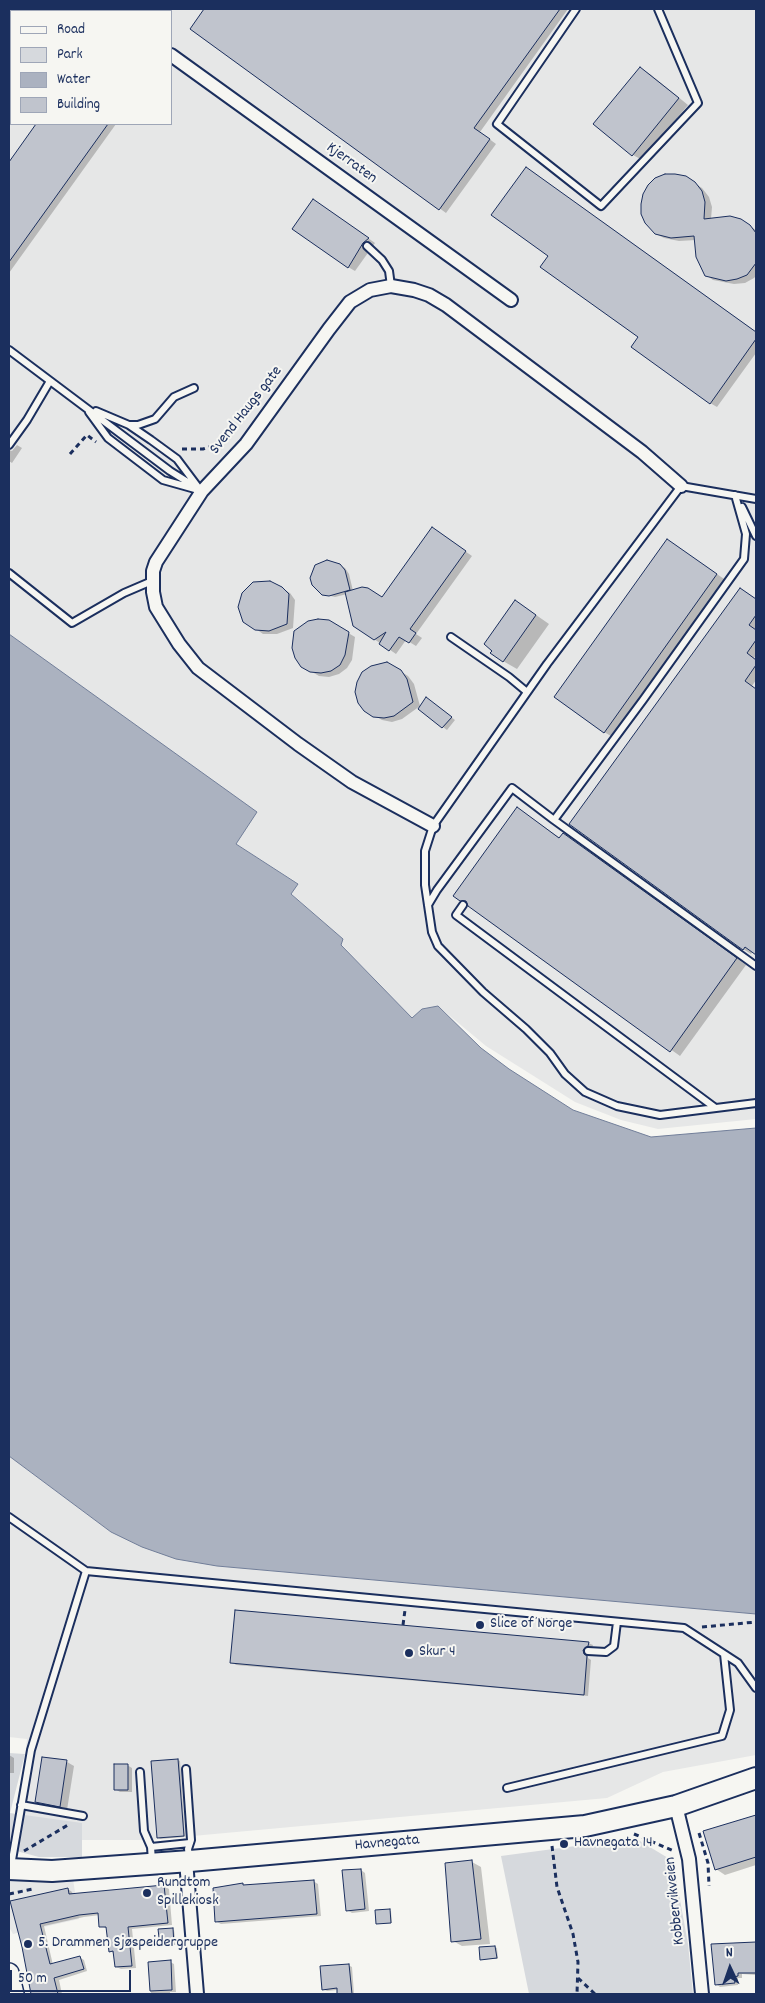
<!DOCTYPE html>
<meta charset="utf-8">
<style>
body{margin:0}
#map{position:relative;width:765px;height:2003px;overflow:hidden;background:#f6f6f2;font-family:Dekko,sans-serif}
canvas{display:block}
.frame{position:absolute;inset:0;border:10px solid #1b2f5e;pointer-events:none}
.legend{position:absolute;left:10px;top:10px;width:162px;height:115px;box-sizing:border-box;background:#f6f6f2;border:1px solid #9ea6b7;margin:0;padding:6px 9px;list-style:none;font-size:15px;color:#1b2f5e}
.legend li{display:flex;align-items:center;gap:10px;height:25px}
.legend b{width:25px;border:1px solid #9ea6b7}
.north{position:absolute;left:705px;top:1943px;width:50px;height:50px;-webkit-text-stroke:4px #f6f6f2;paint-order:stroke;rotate:357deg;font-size:14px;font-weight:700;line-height:20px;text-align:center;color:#1b2f5e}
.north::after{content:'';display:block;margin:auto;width:18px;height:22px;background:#1b2f5e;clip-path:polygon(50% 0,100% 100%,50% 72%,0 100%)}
.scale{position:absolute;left:10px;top:1970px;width:121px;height:22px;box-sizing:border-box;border:2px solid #1b2f5e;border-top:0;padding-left:6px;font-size:15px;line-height:18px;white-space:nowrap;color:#1b2f5e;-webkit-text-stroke:4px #f6f6f2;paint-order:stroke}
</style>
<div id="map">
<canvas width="765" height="2003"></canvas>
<div class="frame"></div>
<ul class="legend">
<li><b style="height:6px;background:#f6f6f2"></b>Road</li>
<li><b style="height:14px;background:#d6d9dd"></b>Park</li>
<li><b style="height:14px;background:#abb2c0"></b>Water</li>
<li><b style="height:14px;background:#c0c4cd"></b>Building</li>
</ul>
<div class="north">N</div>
<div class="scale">50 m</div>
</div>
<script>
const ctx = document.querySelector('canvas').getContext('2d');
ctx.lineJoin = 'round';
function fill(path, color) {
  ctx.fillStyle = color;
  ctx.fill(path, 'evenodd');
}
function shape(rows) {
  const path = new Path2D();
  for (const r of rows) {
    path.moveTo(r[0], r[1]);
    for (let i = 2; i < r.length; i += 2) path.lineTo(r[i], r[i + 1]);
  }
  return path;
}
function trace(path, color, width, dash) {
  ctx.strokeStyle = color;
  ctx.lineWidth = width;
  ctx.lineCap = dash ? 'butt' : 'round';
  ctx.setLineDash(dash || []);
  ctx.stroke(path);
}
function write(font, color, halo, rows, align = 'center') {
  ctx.font = font + ' Dekko,sans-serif';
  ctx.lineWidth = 4;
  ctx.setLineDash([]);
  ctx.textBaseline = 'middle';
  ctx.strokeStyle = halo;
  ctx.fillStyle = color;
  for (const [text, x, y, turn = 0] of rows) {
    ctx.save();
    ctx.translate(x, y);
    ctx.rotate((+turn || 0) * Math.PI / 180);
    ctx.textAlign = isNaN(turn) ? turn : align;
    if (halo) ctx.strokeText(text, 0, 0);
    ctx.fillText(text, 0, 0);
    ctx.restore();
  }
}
fill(shape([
 [9,9,756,9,756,1119,658,1129,621,1120,575,1102,486,1046,438,1006,412,1018,341,944,343,939,291,893,298,883,236,844,256,812,9,634],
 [11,11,171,11,171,124,11,124],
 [9,1456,111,1532,217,1566,756,1614,756,1755,663,1772,607,1798,149,1840,15,1840,27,1739,9,1737],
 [9,1869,73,1879,79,1919,13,1934,9,1927]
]), '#e6e7e7');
fill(shape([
 [9,1753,25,1754,10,1813,82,1823,82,1857,39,1857,9,1849],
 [635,1838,673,1861,688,1944,693,1994,529,1994,501,1856]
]), '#d6d9dd');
const water = shape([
 [9,634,257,812,236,844,298,884,291,894,343,939,341,945,412,1018,422,1009,438,1006,481,1048,509,1069,573,1110,651,1137,756,1128,756,1614,217,1566,176,1559,142,1547,111,1532,9,1456,9,634]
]);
fill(water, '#abb2c0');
trace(water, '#717e99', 1);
fill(shape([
 [9,9,60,9,64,11,11,11,11,91,9,94],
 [206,9,568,9,480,132,496,144,446,213,192,28],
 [640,68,650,74,688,105,642,160,633,155],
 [38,124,116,124,9,273,9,164],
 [533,173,756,332,756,353,717,407,710,403,550,256],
 [693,182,702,188,709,197,712,207,711,219,740,220,756,230,756,276,754,278,745,283,734,284,713,280,706,275,696,240,679,241,664,238,656,234],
 [321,205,375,243,355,271,348,267],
 [17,445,22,448,12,463,9,461,9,450,12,451],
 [439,533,472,556,416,634,422,638,416,646,406,640,396,654,374,639,347,594,335,597,323,594,321,563,334,562,345,568,349,574,353,591,382,598],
 [667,540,730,583,618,740,604,732],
 [282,588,290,593,295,600,293,628,277,634,263,634,256,629],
 [741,589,756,599,756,655,754,658,756,660,756,680,752,686,756,690,756,953,753,951,751,954,743,949],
 [529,610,549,624,517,669,503,661],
 [328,621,355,637,352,660,347,668,339,674,329,677,319,676,302,666],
 [387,663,408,676,414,684,420,706,402,719,392,722,382,720,365,710],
 [431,702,455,720,447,730,419,709],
 [526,814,560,838,563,834,573,840,746,965,680,1056,461,900],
 [588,1643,593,1645,592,1649,587,1653,588,1658,591,1660,588,1696,236,1665,232,1662],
 [9,1755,14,1758,14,1773,9,1773],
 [178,1760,180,1761,185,1837,160,1839,158,1837],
 [67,1762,74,1766,67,1810,43,1806,36,1802],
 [127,1765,132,1768,132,1792,120,1792,115,1789],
 [756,1816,756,1865,725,1875,716,1869,705,1832],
 [472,1862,481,1867,490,1944,462,1946,453,1941],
 [361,1870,365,1873,369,1911,352,1913,347,1910],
 [313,1881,318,1884,321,1916,221,1924,217,1922,243,1885,246,1886],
 [164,1886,169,1889,172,1925,132,1929,136,1968,121,1969,116,1967,115,1954,110,1951,108,1929,101,1926,100,1915,84,1917,44,1926,53,1965,79,1957,84,1960,87,1971,59,1980,62,1994,32,1994,12,1902,68,1889,72,1892,73,1895],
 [389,1910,391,1911,392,1923,377,1923],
 [172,1929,174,1930,176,1945,161,1945],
 [756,1944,756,1975,742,1974,742,1978,738,1978,738,1985,720,1987,716,1984,713,1945],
 [495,1947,497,1948,498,1959,481,1959,480,1948],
 [170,1962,174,1964,176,1992,170,1992,170,1994,151,1994,150,1963],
 [348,1965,352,1967,354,1994,337,1994,337,1990,327,1991,323,1989]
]), '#0003');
const building = shape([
 [204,9,560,9,474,128,490,139,439,210,190,29,204,9],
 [640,67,679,98,632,156,593,124,640,67],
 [36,124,108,124,9,262,9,162,36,124],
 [526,167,756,332,756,339,710,404,631,347,638,337,540,267,548,256,491,215,526,167],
 [665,174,675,174,686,176,695,182,702,191,705,202,704,219,730,216,741,219,750,225,756,233,756,263,747,275,737,279,726,281,705,276,696,257,694,236,671,238,655,234,645,223,641,214,641,204,643,194,648,185,655,178,665,174],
 [313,199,369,238,363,243,348,268,292,229,313,199],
 [432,527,466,551,410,629,416,633,409,643,399,637,389,651,379,644,386,632,374,640,353,626,345,592,362,587,368,588,382,597,432,527],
 [667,539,717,574,604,733,554,697,667,539],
 [327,560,340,564,345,570,350,590,329,596,322,595,312,585,310,578,315,565,327,560],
 [270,581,282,587,289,594,287,624,269,631,255,630,243,622,238,607,242,593,253,582,270,581],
 [740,588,756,599,756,615,749,625,756,630,756,640,747,653,756,660,756,665,745,681,756,689,756,955,745,947,743,950,569,824,740,588],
 [515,600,536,615,503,662,490,653,492,651,484,644,515,600],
 [318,619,329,620,349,632,345,655,340,665,331,671,321,673,310,672,301,667,295,658,292,648,294,631,308,621,318,619],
 [387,662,401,670,407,679,413,702,394,716,384,718,373,717,364,711,358,703,355,692,357,682,362,672,371,666,387,662],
 [426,697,452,717,442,728,418,709,426,697],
 [517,807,559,838,563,833,737,958,670,1052,468,906,466,901,460,901,453,896,517,807],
 [235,1610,589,1642,588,1646,583,1650,584,1654,587,1656,584,1695,230,1663,235,1610],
 [42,1757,67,1760,60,1807,35,1802,42,1757],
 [178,1759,184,1836,157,1838,151,1761,178,1759],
 [114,1764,128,1764,128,1790,114,1790,114,1764],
 [756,1815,756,1857,715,1870,703,1831,756,1815],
 [472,1860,481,1939,451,1942,445,1863,472,1860],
 [361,1869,365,1909,346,1911,342,1870,361,1869],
 [314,1880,317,1914,215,1922,213,1888,243,1883,243,1885,314,1880],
 [164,1885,168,1923,128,1927,132,1966,115,1967,113,1951,109,1952,106,1927,99,1927,98,1913,79,1915,40,1924,50,1964,80,1956,84,1969,54,1978,58,1994,31,1994,22,1947,10,1901,68,1888,69,1894,164,1885],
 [390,1909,391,1923,376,1924,375,1910,390,1909],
 [173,1928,174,1945,160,1946,158,1929,173,1928],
 [756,1942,756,1973,738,1973,738,1976,734,1977,735,1983,715,1985,711,1944,756,1942],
 [495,1946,497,1958,480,1960,479,1947,495,1946],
 [171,1960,172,1990,150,1991,148,1962,171,1960],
 [349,1964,352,1994,337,1994,337,1988,322,1990,320,1966,349,1964]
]);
fill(building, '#c0c4cd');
trace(building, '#1b2f5e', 1);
const service = shape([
 [576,9,497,124,601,206,698,103,658,9],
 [367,246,382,260,389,271,391,286],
 [9,350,170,471,202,491],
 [96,411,129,425,151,440,177,459,198,487],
 [89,412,108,438,163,480,195,489],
 [129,425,138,425,155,419,174,397,194,388],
 [9,445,27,420,50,381],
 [756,499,681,486,547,664,433,826,425,851,425,885,432,932,438,946,483,992,526,1029,550,1053,565,1074,585,1092,617,1106,660,1115,756,1103],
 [742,507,756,536],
 [9,573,72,623,124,593,152,581],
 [451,637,509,677,527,692],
 [554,820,756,966],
 [428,905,437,890,512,788,554,820,643,700,744,559,746,534,735,495],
 [463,905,456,915,714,1107],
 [9,1517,86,1571,684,1628,738,1663,756,1688],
 [588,1651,606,1652,614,1646,617,1622],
 [186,1769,191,1840,188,1849,189,1857],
 [140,1772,144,1831,151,1847,152,1861],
 [507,1788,722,1736,730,1710,724,1654],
 [21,1805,83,1816],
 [151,1847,190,1843],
 [11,1866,31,1750,86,1571]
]);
const minor = shape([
 [107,9,110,11],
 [171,55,511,300],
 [433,826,352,782,298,744,198,668,179,644,156,607,153,592,153,571,156,562,202,491,246,444,329,329,350,302,370,290,391,286,414,290,429,295,446,305,642,452,681,486],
 [676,1806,689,1859,702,1994],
 [186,1861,197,1994]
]);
const secondary = shape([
 [9,1973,14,1994]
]);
const primary = shape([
 [9,1869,52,1871,190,1861,585,1826,676,1806,756,1778]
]);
trace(service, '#1b2f5e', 10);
trace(minor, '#1b2f5e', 16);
trace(secondary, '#1b2f5e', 22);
trace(primary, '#1b2f5e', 24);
trace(shape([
 [182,449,203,449,224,442,232,435],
 [70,454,87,435,96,442],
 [403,1625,405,1610],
 [702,1627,756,1622],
 [699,1833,708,1863,709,1886],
 [634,1834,674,1851],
 [552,1846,557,1887,573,1934,578,1962,577,1994],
 [24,1851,68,1825],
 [9,1894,33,1889],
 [578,1978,595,1994]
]), '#1b2f5e', 3, [5, 4]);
trace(service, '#f6f6f2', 6);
trace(minor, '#f6f6f2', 12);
trace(secondary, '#f6f6f2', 19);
trace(primary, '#f6f6f2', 20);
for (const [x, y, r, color] of [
 [480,1625,5,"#1b2f5e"],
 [409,1653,5,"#1b2f5e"],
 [564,1844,5,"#1b2f5e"],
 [147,1893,5,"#1b2f5e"],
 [28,1944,5,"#1b2f5e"]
]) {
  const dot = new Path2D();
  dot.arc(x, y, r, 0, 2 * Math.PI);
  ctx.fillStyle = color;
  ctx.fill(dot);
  trace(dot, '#f6f6f2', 2);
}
write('16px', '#1b2f5e', '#f6f6f2', [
 ["Kjerraten",351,164,36],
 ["Svend Haugs gate",247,411,-52],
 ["Havnegata",387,1844,-5],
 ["Kobbervikveien",676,1901,-96]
]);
write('16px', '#1b2f5e', '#f6f6f2', [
 ["Slice of Norge",490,1625],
 ["Skur 4",419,1653],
 ["Havnegata 14",574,1844],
 ["Rundtom",157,1884],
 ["Spillekiosk",157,1902],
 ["5. Drammen Sjøspeidergruppe",38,1944]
], 'left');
</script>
